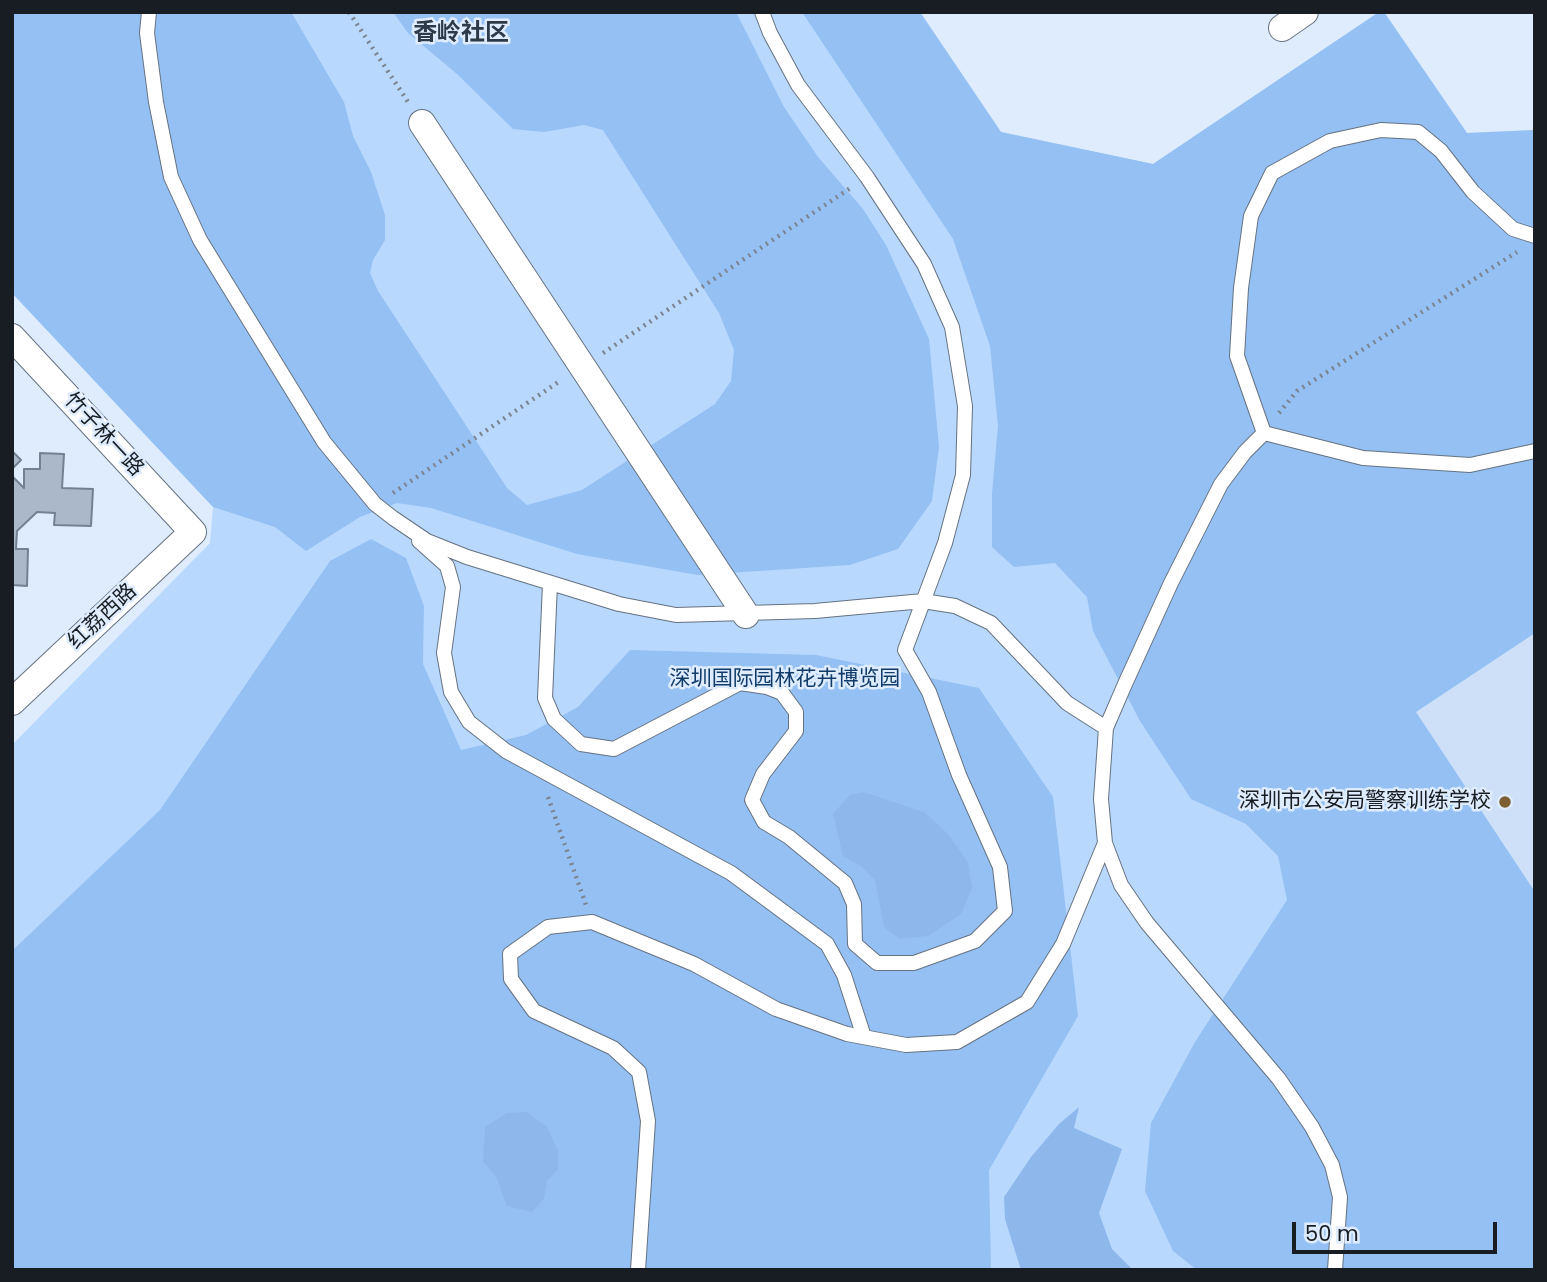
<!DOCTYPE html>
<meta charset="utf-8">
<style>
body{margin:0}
#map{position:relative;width:1547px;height:1282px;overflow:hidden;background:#deecfe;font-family:Poppins,sans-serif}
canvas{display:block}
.frame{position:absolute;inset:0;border:14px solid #181d23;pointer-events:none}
.scale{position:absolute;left:1292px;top:1222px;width:205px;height:32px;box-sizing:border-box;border:4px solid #181d23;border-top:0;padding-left:9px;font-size:21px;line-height:24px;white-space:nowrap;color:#181d23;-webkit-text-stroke:5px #deecfe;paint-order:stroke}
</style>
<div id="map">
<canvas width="1547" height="1282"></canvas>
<div class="frame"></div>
<div class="scale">50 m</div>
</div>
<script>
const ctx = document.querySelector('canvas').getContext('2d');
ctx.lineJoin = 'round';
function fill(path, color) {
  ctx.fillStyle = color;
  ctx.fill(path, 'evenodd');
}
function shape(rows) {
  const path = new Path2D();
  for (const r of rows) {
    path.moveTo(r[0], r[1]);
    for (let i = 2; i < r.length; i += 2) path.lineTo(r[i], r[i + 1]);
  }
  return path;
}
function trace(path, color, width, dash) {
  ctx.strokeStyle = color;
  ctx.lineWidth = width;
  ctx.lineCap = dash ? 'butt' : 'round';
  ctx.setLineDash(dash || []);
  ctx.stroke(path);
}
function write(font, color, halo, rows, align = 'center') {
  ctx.font = font + ' Poppins,"Noto Sans SC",sans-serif';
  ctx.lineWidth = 5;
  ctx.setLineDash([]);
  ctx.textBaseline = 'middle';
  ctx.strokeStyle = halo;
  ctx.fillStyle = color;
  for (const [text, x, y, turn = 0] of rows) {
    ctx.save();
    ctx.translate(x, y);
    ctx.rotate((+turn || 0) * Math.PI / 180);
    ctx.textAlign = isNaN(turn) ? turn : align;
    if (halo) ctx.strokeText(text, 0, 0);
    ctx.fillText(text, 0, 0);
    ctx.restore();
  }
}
fill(shape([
 [1535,633,1535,892,1416,712]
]), '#cde0f8');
fill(shape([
 [12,12,920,12,1001,132,1153,164,1379,12,1384,12,1467,133,1535,130,1535,633,1416,712,1535,892,1535,1270,12,1270,12,745,210,543,213,507,12,293]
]), '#b8d8fe');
fill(shape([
 [12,12,291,12,344,102,353,136,371,172,385,215,385,240,373,260,370,273,378,291,507,488,527,505,582,490,715,404,731,381,734,350,719,313,603,130,584,125,544,132,513,129,457,74,408,33,393,12,736,12,784,107,818,157,863,209,886,245,929,339,939,447,932,501,898,549,850,565,698,575,577,554,431,508,397,503,360,517,306,551,275,527,213,507,12,293],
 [802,12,920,12,1001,132,1153,164,1379,12,1384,12,1467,133,1535,130,1535,633,1416,712,1535,892,1535,1270,1197,1270,1173,1251,1145,1191,1151,1123,1195,1042,1287,900,1278,856,1246,824,1191,799,1140,721,1093,631,1087,597,1055,563,1014,567,992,547,992,493,998,426,990,346,953,239],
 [371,539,406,558,424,606,423,664,461,750,526,735,578,707,630,650,816,655,979,688,1053,797,1078,1016,989,1170,991,1270,12,1270,12,951,160,810,330,561]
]), '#95c0f4');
fill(shape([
 [864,792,924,812,948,834,968,862,972,888,961,914,928,936,900,939,884,927,875,880,861,866,843,856,833,814,850,795],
 [1079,1107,1074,1128,1122,1149,1099,1213,1112,1249,1133,1270,1021,1270,1005,1219,1004,1197,1031,1157,1059,1124],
 [527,1112,547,1127,558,1151,558,1169,547,1181,544,1199,532,1212,507,1206,496,1176,483,1162,485,1127,507,1113]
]), '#8eb8ec');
const building = shape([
 [12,451,21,460,12,469,12,451],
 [40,453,64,454,62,488,93,489,91,526,54,525,55,513,37,512,17,531,16,549,28,549,27,586,12,585,12,476,24,488,24,469,40,469,40,453]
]);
fill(building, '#aab8c9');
trace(building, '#748191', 2);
const lane = shape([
 [149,12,147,33,156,102,171,177,200,240,324,442,375,504,393,518,427,541,467,557,619,604,676,615,815,611,923,601,955,606,991,623,1067,703,1106,728],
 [1264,433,1245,452,1221,484,1171,583,1125,684,1106,728,1101,799,1105,843,1121,885,1147,923,1279,1079,1312,1127,1332,1165,1340,1197,1335,1270],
 [1264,433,1237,356,1241,288,1251,216,1272,173,1330,141,1381,130,1418,132,1441,151,1473,192,1513,229,1535,236],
 [1264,433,1363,458,1470,465,1535,451],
 [419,541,447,566,453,587,444,653,451,692,469,722,506,751,731,873,827,944,844,975,864,1037],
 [550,584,545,698,554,719,581,744,614,749,740,683,767,687,782,693,796,712,796,731,763,774,752,800,764,822,789,837,845,883,854,904,855,944,877,963,914,963,975,941,1005,911,1000,867,959,775,929,692,905,650,945,543,963,475,965,406,952,327,924,264,867,177,798,85,770,33,762,12],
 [638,1270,648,1121,639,1072,613,1048,534,1011,511,979,510,954,548,927,592,922,694,964,776,1009,847,1034,906,1045,957,1042,1027,1002,1063,944,1105,843]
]);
const street = shape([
 [1282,28,1305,12],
 [422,123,746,615],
 [12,337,193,532,12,702]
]);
trace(lane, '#657281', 16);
trace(street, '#657281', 28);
trace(shape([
 [349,12,408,102],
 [603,353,852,187],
 [1279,413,1297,391,1517,252],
 [393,493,560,381],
 [548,797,586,905]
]), '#7b8490', 4.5, [2, 5]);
trace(lane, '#fff', 14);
trace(street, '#fff', 26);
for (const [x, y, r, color] of [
 [1505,802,7,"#7c5f32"]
]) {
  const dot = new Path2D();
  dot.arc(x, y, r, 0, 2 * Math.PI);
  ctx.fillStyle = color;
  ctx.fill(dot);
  trace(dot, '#deecfe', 2.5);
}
write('21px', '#181d23', '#deecfe', [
 ["竹子林一路",103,435,47],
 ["红荔西路",103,617,-43]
]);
write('21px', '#103b6a', '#deecfe', [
 ["深圳国际园林花卉博览园",785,680]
]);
write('21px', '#181d23', '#deecfe', [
 ["深圳市公安局警察训练学校",1491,802]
], 'right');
write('bold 24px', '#2e3a47', '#deecfe', [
 ["香岭社区",461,34]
]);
</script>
